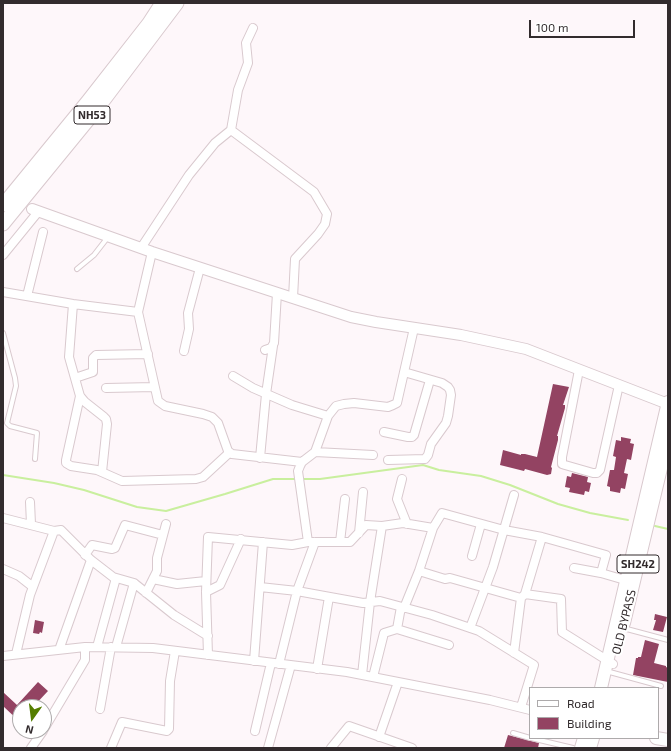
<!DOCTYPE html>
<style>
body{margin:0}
#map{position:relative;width:671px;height:751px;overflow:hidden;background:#fef7fa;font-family:"Exo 2",sans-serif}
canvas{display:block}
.frame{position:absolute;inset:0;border:4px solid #322b2d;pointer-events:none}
.legend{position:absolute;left:529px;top:687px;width:130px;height:52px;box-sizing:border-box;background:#fff;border:1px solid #adaaab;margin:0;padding:5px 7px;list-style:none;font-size:12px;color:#322b2d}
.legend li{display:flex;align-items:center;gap:8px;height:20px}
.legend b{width:20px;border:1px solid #adaaab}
.north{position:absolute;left:12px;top:699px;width:40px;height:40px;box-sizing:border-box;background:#fff;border:1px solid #adaaab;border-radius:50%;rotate:194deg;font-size:11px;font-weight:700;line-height:16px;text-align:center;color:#322b2d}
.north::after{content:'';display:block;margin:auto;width:14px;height:18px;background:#557e00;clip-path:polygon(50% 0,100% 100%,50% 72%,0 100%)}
.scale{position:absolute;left:529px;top:20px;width:106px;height:18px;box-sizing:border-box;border:2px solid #322b2d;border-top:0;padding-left:5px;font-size:12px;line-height:14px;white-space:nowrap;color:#322b2d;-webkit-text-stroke:3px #fff;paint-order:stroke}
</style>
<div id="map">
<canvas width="671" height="751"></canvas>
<div class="frame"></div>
<ul class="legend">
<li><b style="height:5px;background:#fff"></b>Road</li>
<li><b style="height:11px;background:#934362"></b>Building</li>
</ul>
<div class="north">N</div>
<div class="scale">100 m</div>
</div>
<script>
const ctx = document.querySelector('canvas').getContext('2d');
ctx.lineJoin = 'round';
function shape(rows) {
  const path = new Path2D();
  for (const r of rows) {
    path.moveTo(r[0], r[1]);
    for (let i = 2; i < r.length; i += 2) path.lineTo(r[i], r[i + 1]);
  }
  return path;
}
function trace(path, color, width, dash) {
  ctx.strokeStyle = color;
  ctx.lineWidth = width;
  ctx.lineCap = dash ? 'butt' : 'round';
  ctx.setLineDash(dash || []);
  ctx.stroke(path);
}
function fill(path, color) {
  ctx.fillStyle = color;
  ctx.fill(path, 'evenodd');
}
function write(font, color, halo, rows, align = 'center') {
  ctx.font = font + ' "Exo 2",sans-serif';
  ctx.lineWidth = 4;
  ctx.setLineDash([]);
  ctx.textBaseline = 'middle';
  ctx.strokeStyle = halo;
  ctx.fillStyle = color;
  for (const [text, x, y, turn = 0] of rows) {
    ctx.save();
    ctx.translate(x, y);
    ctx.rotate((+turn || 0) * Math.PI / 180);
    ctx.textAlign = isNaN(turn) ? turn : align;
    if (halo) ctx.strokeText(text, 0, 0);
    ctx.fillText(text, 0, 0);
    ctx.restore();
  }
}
trace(shape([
 [3,475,54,483,84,490,137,507,166,511,225,494,273,479,297,479],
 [301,479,320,479,423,465,439,470,481,476,510,485,558,504,590,513,628,520],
 [655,526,668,529]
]), '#c9ef9e', 2);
fill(shape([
 [553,384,569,387,563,405,565,405,565,408,557,436,558,436,558,440,551,467,552,468,551,474,547,475,525,469,524,471,500,465,503,450,521,455,521,454,525,454,537,457],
 [621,437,631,439,630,443,634,444,631,460,627,459,624,473,628,474,625,489,621,488,620,493,610,491,610,487,607,486,610,470,614,470,616,457,613,456,616,440,621,441],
 [572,473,588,477,587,482,591,483,589,492,585,491,584,495,569,492,570,488,565,487,567,476,571,477],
 [655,614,667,617,663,632,653,630,656,620,654,620],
 [35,620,44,622,42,633,40,632,39,634,33,633],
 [645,640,659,644,654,663,666,666,666,667,668,668,668,682,633,675,636,658,638,658,638,657,641,657],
 [38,682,48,691,33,707,20,707,20,722,3,706,3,692,17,705],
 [508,735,539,743,538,748,504,748]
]), '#934362');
const service = shape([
 [77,269,94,255,108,237],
 [3,333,15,378,16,386,7,423,10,426,37,433,35,459],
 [623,628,668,640],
 [606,671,661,686],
 [513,733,530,738],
 [531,738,573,748]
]);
const minor = shape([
 [231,130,314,192,327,214,325,224,318,234,295,259,293,298],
 [141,248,189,175,215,143,231,130,238,90,248,63,246,43,253,28],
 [152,252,138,312,158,401,165,406,203,414,212,417,218,423,228,451,232,454,302,462],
 [3,255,38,212],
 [3,292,73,304,138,312],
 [27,296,43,232],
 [73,304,69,357,80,396,85,402,104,417,106,419,107,424,102,472],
 [265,350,271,348,274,343,277,293],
 [184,351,189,329,188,313,200,268],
 [579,370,562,457,562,464,565,465,593,473,597,473,600,470,619,385],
 [233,376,253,388,292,405,328,416],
 [75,378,93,372,93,358,96,355,148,354],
 [106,388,154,387],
 [80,396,66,460,66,463,71,466,97,470,122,481,196,479,203,477,229,453],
 [384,432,408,437,412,437,414,435,430,380],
 [315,452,373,455],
 [260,458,266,394,273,346],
 [388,460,425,459,428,455,431,444,446,423,448,416,451,395,450,390,448,387,442,383,404,372],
 [402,479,397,499,407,524],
 [30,502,31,524],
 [3,518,54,531],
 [359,533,363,492],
 [308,542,298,471,300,466,302,462,315,452,328,416,336,406,344,404,354,403,388,407,393,405,397,403,414,328],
 [340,542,345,499],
 [85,555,92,545,112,549,115,548,125,525,163,535],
 [472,556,481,524],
 [574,568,601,573,625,580],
 [3,569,19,576,33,587],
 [419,571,445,579,450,578,521,598,525,594,561,599,562,632,613,664],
 [153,579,177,584,206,581],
 [260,587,297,591,363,603,380,601,432,615,479,631,534,665,521,707],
 [206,592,220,585,241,539],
 [146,593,157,571,157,558,166,524],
 [525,594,542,537],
 [404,608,419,571,433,528],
 [470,628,493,567,514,495],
 [397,629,401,607],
 [97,647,116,578],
 [116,647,134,583],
 [59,650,91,560],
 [514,653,521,598],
 [16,654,30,595,54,531,61,530,91,560,113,577,134,583,174,615,208,636],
 [208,655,206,592,208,537,292,545,308,542,350,542,366,525,382,526,403,523,433,528,442,513,504,530,542,537,606,555,601,573],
 [3,656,85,647,153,648,347,672,490,700,530,710],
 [254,661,263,542],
 [279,664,297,591,315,542],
 [317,669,329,597],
 [362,675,370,602,382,526],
 [373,677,384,633,397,629,449,645],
 [100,709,111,647],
 [44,729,85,660,85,647],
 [255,731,271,663],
 [379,737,398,682],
 [31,748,43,731],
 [111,748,122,722,167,731,169,729,170,681,175,651],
 [268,748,291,665],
 [331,748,349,726,412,748]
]);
const tertiary = shape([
 [32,209,152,252,351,317,376,322,461,335,526,349,668,404]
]);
const primary = shape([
 [624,623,668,439],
 [601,688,668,402],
 [656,738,668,740],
 [581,748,584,738],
 [590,748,593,738]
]);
const trunk = shape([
 [3,205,88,101,149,23,162,3],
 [3,224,97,109,177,3]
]);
trace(service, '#d9c9ce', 6);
trace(minor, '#d9c9ce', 10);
trace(tertiary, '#d9c9ce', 12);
trace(primary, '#d9c9ce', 14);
trace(trunk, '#d9c9ce', 15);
trace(service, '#fff', 4);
trace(minor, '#fff', 8);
trace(tertiary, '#fff', 10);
trace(primary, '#fff', 12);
trace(trunk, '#fff', 13);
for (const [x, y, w] of [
 [92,115,36],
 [638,564,42]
]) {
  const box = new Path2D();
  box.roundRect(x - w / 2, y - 9, w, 18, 3);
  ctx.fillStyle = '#fff';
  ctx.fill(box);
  trace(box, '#322b2d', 1);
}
write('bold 11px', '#322b2d', null, [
 ["NH53",92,115],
 ["SH242",638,564]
]);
write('12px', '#322b2d', '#fff', [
 ["OLD BYPASS",624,622,-76]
]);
</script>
